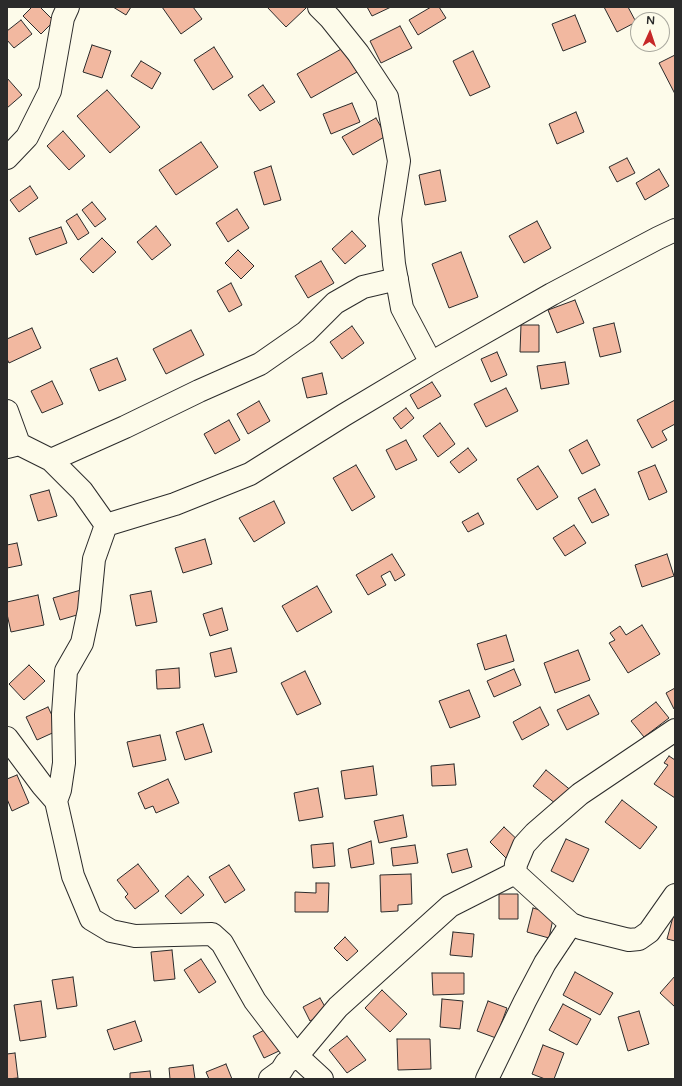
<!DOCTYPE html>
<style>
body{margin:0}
#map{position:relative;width:682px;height:1086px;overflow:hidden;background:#fdfbea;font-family:"Varela Round",sans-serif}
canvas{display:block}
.frame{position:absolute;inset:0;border:8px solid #2b2b2b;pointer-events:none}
.north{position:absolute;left:630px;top:12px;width:40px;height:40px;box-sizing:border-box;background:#fdfbea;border:1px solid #a9a89e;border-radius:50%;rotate:3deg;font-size:11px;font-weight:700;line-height:16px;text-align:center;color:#2b2b2b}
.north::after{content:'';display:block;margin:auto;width:14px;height:18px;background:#c62828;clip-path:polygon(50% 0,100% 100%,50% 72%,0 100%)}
</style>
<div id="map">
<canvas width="682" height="1086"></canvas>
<div class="frame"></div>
<div class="north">N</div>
</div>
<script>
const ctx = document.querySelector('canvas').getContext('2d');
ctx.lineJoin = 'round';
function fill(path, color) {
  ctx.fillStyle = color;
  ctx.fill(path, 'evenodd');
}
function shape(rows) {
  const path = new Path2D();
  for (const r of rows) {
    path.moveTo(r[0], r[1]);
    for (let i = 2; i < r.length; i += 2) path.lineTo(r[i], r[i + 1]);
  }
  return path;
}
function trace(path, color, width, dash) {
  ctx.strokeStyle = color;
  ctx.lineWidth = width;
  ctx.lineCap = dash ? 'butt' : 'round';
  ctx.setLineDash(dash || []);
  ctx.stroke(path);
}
const building = shape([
 [32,7,40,7,54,21,41,34,23,16,32,7],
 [113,7,131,7,126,15,113,7],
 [162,7,193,7,202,19,181,34,162,7],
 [267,7,305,7,306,8,286,27,267,7],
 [367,7,391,7,372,16,367,7],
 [431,7,439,7,446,18,418,35,409,20,431,7],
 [604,7,628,7,636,22,617,32,604,7],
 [575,15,586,42,563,51,552,24,575,15],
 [21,20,32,34,14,48,7,40,7,31,21,20],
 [400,26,412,48,381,63,370,41,400,26],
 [92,45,111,51,102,78,83,72,92,45],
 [214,47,233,77,213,90,194,60,214,47],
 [343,48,357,72,311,98,297,74,343,48],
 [473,51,490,87,470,96,453,61,473,51],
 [675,55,675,94,659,63,675,55],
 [141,61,161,73,152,89,131,76,141,61],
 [7,78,22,95,7,108,7,78],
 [263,85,275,102,260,111,248,95,263,85],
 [107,90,140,127,110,153,77,116,107,90],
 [352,103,360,122,331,134,323,114,352,103],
 [576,112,584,132,557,144,549,124,576,112],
 [376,118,386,136,353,155,342,137,376,118],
 [63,131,85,156,69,170,47,146,63,131],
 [201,142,218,167,176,195,159,170,201,142],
 [627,158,635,173,617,182,609,167,627,158],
 [271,166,281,200,264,205,254,172,271,166],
 [659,169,669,186,645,200,636,183,659,169],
 [440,170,446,201,425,205,419,175,440,170],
 [30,186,38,198,19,212,10,200,30,186],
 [92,202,106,219,95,227,82,210,92,202],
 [237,209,249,228,228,242,216,223,237,209],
 [77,214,89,233,78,240,66,221,77,214],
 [537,221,551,248,524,263,509,236,537,221],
 [156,226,171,245,152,260,137,242,156,226],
 [61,227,67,243,36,255,29,238,61,227],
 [352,231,366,246,345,264,332,249,352,231],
 [102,238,116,252,93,273,80,259,102,238],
 [238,250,254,266,241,279,225,263,238,250],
 [461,252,478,297,449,308,432,264,461,252],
 [321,261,334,283,308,298,295,276,321,261],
 [231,283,242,305,229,312,217,291,231,283],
 [575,300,584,323,557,333,548,310,575,300],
 [614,323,621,352,600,357,593,328,614,323],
 [521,325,539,325,539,352,520,352,521,325],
 [352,326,364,343,342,359,330,342,352,326],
 [32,328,41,348,9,363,7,359,7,339,32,328],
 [191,330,204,355,166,374,153,349,191,330],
 [497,352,507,375,491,382,481,359,497,352],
 [117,358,126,380,99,391,90,369,117,358],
 [565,362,569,384,541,389,537,366,565,362],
 [322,373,327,394,307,398,302,378,322,373],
 [52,381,63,404,42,413,31,391,52,381],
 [432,382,441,396,418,409,410,395,432,382],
 [506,388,518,411,486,427,474,404,506,388],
 [675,400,675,424,662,431,667,440,652,448,637,420,675,400],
 [259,401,270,421,248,434,237,414,259,401],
 [406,408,414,418,401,429,393,418,406,408],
 [229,420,240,440,215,454,204,434,229,420],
 [440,423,455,444,438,457,423,436,440,423],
 [406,440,417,460,396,470,386,450,406,440],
 [587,440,600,465,582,474,569,450,587,440],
 [468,448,477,460,459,473,450,462,468,448],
 [356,465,375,497,352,511,333,478,356,465],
 [655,465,667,492,649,500,638,472,655,465],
 [538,466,558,497,537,510,517,479,538,466],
 [595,489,609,515,592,523,578,498,595,489],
 [49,490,57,516,38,521,30,495,49,490],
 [274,501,285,523,254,542,239,518,274,501],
 [478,513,484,524,468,532,462,522,478,513],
 [574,525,586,543,565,556,553,538,574,525],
 [205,539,212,564,183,573,175,548,205,539],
 [17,543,22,565,7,568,7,545,17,543],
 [392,554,405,575,395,581,390,571,381,576,386,585,368,595,356,575,392,554],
 [667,554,674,576,642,587,635,565,667,554],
 [317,586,332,612,297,632,282,606,317,586],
 [81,590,87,612,60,620,53,598,81,590],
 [151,591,157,622,136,626,130,595,151,591],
 [38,595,44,625,11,632,7,614,7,602,38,595],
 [222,608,228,630,210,636,203,614,222,608],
 [642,625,660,654,628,673,609,643,615,640,610,633,620,626,626,635,642,625],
 [506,635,514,661,485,670,477,644,506,635],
 [231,648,237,672,215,677,210,653,231,648],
 [578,650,590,680,555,693,544,663,578,650],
 [29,665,45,681,24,700,9,684,29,665],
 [179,668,180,688,157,689,156,670,179,668],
 [514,669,521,685,494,697,487,681,514,669],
 [305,671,321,704,297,715,281,683,305,671],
 [675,688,675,709,674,709,666,693,675,688],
 [469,690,480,717,450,728,439,701,469,690],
 [589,695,599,714,567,730,557,710,589,695],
 [656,702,669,718,644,737,631,721,656,702],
 [48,707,59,730,37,740,26,717,48,707],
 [540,707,549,725,522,740,513,722,540,707],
 [203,724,212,752,185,760,176,732,203,724],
 [160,735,166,760,133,767,127,742,160,735],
 [669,756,675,760,675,798,654,784,668,765,664,763,669,756],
 [454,764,456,785,432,786,431,766,454,764],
 [373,766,377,795,345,799,341,771,373,766],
 [546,770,573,792,560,807,533,786,546,770],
 [17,775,29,803,12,811,7,799,7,779,17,775],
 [168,779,179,803,156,813,153,806,145,809,138,793,168,779],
 [318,788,323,817,299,821,294,793,318,788],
 [622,800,657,827,640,849,605,822,622,800],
 [403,815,407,837,379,843,374,821,403,815],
 [504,827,523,845,508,860,490,842,504,827],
 [566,839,589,849,573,882,551,871,566,839],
 [371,841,374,864,351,868,348,849,371,841],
 [333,843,335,866,313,868,311,845,333,843],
 [415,845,418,863,393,866,391,848,415,845],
 [467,849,472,867,452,873,447,854,467,849],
 [138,864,159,891,135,909,125,897,128,894,117,880,138,864],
 [229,865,245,890,225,903,209,877,229,865],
 [411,874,412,904,398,905,398,911,381,912,380,875,411,874],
 [188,876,204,895,181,914,165,896,188,876],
 [316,883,329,883,328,912,295,912,295,892,316,893,316,883],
 [499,894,518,894,518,919,499,919,499,894],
 [533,908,554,914,549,938,527,932,533,908],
 [673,917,675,917,675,941,667,939,673,917],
 [453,932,474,934,472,957,450,955,453,932],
 [345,937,358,951,347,961,334,948,345,937],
 [172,950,175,979,154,981,151,952,172,950],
 [201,959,216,982,199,993,184,970,201,959],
 [575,972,613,993,600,1015,563,995,575,972],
 [432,973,464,973,464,994,433,995,432,973],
 [675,976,675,1007,660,993,675,976],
 [73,977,77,1006,57,1009,52,980,73,977],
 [382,990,407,1014,390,1032,365,1008,382,990],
 [320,998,328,1012,310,1021,303,1007,320,998],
 [442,999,463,1001,460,1029,440,1027,442,999],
 [41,1001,46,1037,20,1041,14,1005,41,1001],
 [488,1001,507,1008,496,1038,477,1031,488,1001],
 [563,1004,591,1019,577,1045,549,1030,563,1004],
 [639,1011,649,1044,628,1051,618,1017,639,1011],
 [135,1021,142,1041,114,1050,107,1030,135,1021],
 [268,1028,279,1051,264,1058,253,1036,268,1028],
 [347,1036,366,1060,347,1073,329,1050,347,1036],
 [397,1039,430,1039,431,1069,398,1070,397,1039],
 [543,1045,564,1053,554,1079,545,1079,532,1074,543,1045],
 [15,1053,18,1078,7,1079,7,1054,15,1053],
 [226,1064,232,1079,209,1079,206,1072,226,1064],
 [193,1065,195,1079,170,1079,169,1068,193,1065],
 [150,1071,151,1079,130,1079,130,1073,150,1071]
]);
fill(building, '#f2b8a0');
trace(building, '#2b2b2b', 1);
const minor = shape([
 [319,7,330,18,358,53,387,97,399,161,390,219,394,264,402,308,431,363],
 [7,158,27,137,50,91,63,18,68,7],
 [7,411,19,444],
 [7,447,19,444,51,460,82,491,106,525,94,559,89,610,82,643,66,671,63,714,64,763,60,790,56,801,73,876,91,919,111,931,135,936,212,934,222,943,255,1001,297,1056,286,1063,281,1071,270,1079],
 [51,460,125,427,199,391,260,364,306,332,335,303,363,287,397,279],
 [106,525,175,504,250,474,344,415,431,363,552,294,658,238,675,230],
 [7,738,42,785,56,801],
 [515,873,571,924,581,928,629,940,639,939,649,932,675,895],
 [322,1079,297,1056,338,1007,450,906,515,873,516,864,524,845,535,833,580,794,675,730],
 [487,1079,525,1001,545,963,571,924]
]);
trace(minor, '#2b2b2b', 24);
trace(minor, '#fdfbea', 22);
</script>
